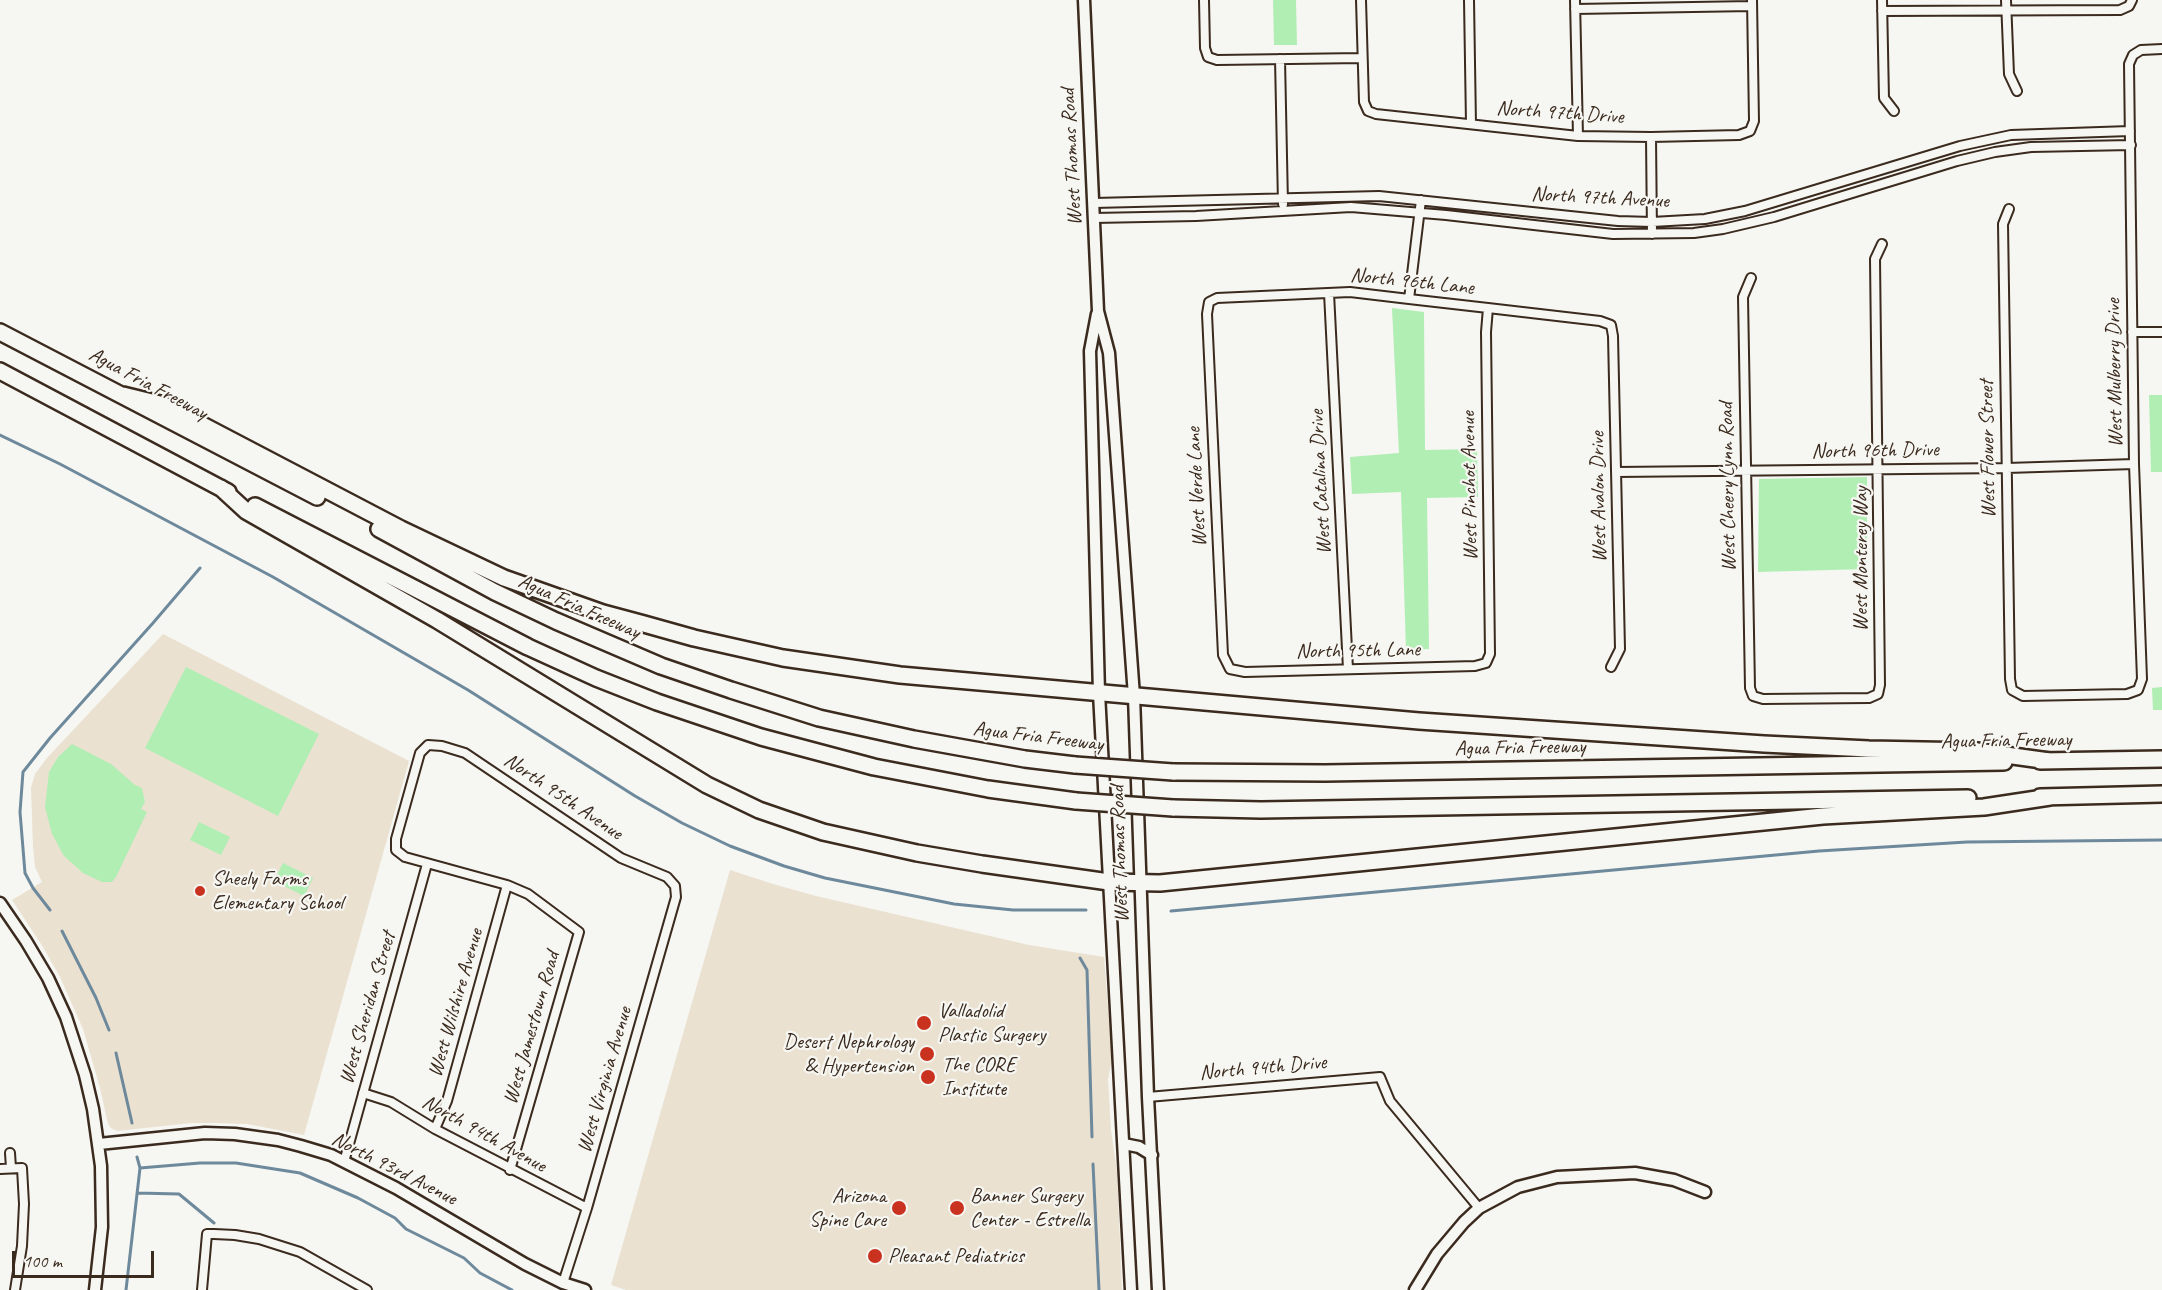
<!DOCTYPE html>
<style>
body{margin:0}
#map{position:relative;width:2162px;height:1290px;overflow:hidden;background:#f6f6f2;font-family:Caveat,sans-serif}
canvas{display:block}
.scale{position:absolute;left:12px;top:1251px;width:142px;height:27px;box-sizing:border-box;border:3px solid #3b2a1e;border-top:0;padding-left:8px;font-size:18px;line-height:21px;white-space:nowrap;color:#3b2a1e;-webkit-text-stroke:4px #f6f6f2;paint-order:stroke}
</style>
<div id="map">
<canvas width="2162" height="1290"></canvas>
<div class="scale">100 m</div>
</div>
<script>
const ctx = document.querySelector('canvas').getContext('2d');
ctx.lineJoin = 'round';
function fill(path, color) {
  ctx.fillStyle = color;
  ctx.fill(path, 'evenodd');
}
function shape(rows) {
  const path = new Path2D();
  for (const r of rows) {
    path.moveTo(r[0], r[1]);
    for (let i = 2; i < r.length; i += 2) path.lineTo(r[i], r[i + 1]);
  }
  return path;
}
function trace(path, color, width, dash) {
  ctx.strokeStyle = color;
  ctx.lineWidth = width;
  ctx.lineCap = dash ? 'butt' : 'round';
  ctx.setLineDash(dash || []);
  ctx.stroke(path);
}
function write(font, color, halo, rows, align = 'center') {
  ctx.font = font + ' Caveat,sans-serif';
  ctx.lineWidth = 4.5;
  ctx.setLineDash([]);
  ctx.textBaseline = 'middle';
  ctx.strokeStyle = halo;
  ctx.fillStyle = color;
  for (const [text, x, y, turn = 0] of rows) {
    ctx.save();
    ctx.translate(x, y);
    ctx.rotate((+turn || 0) * Math.PI / 180);
    ctx.textAlign = isNaN(turn) ? turn : align;
    if (halo) ctx.strokeText(text, 0, 0);
    ctx.fillText(text, 0, 0);
    ctx.restore();
  }
}
fill(shape([
 [163,634,409,761,304,1135,247,1124,217,1123,191,1123,117,1131,111,1128,108,1124,100,1088,83,1029,60,977,43,947,12,900,42,882,35,867,33,847,31,788,35,774,47,758],
 [730,870,773,884,816,896,1029,945,1104,957,1112,1059,1108,1079,1111,1130,1117,1172,1122,1290,626,1290,611,1285]
]), '#eae1d0');
fill(shape([
 [1273,0,1296,0,1297,45,1274,45],
 [1392,308,1424,312,1425,450,1477,449,1478,497,1427,498,1429,649,1406,650,1401,492,1352,494,1350,457,1399,453],
 [2149,395,2162,395,2162,472,2151,472],
 [1867,477,1867,569,1758,572,1759,479],
 [186,667,319,734,278,816,145,748],
 [2162,687,2162,710,2153,710,2152,688],
 [72,744,111,764,135,785,142,788,145,802,141,809,147,812,116,877,112,882,102,882,83,873,64,856,52,834,45,807,49,772,58,757],
 [199,822,230,837,221,855,190,840],
 [283,863,313,878,304,896,274,881]
]), '#b1eeb4');
trace(shape([
 [0,435,60,464,273,577,468,690,635,796,682,823,730,846,784,866,825,878,954,904,1013,910,1086,910],
 [50,910,33,888,25,873,20,812,23,772,50,738,153,623,200,568],
 [1171,911,1819,851,1967,842,2162,840],
 [62,931,96,998,109,1030],
 [1080,958,1087,970,1092,1137],
 [116,1053,132,1123],
 [1093,1164,1099,1290],
 [140,1168,200,1163,236,1163,300,1173,358,1198,395,1218,406,1229,464,1258,480,1273,512,1290],
 [137,1193,179,1194,214,1223],
 [126,1290,140,1168,137,1157]
]), '#6d899b', 3);
const minor = shape([
 [1204,0,1205,48,1208,57,1217,60,1362,58],
 [1361,0,1364,102,1368,111,1376,114,1578,136,1651,137,1739,135,1750,131,1754,121,1752,0],
 [1469,0,1471,124],
 [1575,0,1578,136],
 [1882,0,1884,98,1894,111],
 [2006,0,2009,74,2017,91],
 [1575,9,1752,6],
 [1882,11,2120,10,2129,6,2132,0],
 [1280,59,1283,204],
 [1651,137,1652,234],
 [1094,203,1379,196,1618,221,1652,222,1705,219,1745,211,1960,146,2011,135,2130,131],
 [2009,209,2003,224,2010,679,2012,690,2023,696,2127,694,2138,690,2142,679,2134,464,2129,64,2133,55,2141,50,2162,49],
 [1094,218,1196,216,1351,207,1446,215,1613,234,1694,233,1723,229,1774,217,1957,161,1995,152,2031,147,2131,145],
 [1751,278,1743,297,1750,688,1753,696,1763,699,1869,698,1878,694,1880,685,1875,259,1882,244],
 [1329,293,1348,669],
 [1409,299,1421,200],
 [1488,308,1486,332,1490,654,1486,663,1475,666,1245,672,1230,669,1223,655,1207,314,1209,302,1217,298,1350,292,1409,299,1488,308,1600,321,1611,325,1613,336,1620,649,1611,667],
 [2132,332,2162,332],
 [1616,472,2007,468,2134,464],
 [363,1093,391,1102,435,1129,587,1208],
 [1148,1097,1380,1077,1390,1101,1479,1208],
 [435,1129,447,1101,507,885],
 [10,1153,11,1168],
 [344,1162,427,864],
 [0,1169,22,1168,24,1204,22,1246,15,1290],
 [510,1170,579,932,528,894,507,885,405,857,396,850,396,839,420,753,428,745,442,746,465,753,621,858,667,877,675,886,676,897,587,1208,563,1283],
 [202,1290,207,1234,214,1234,235,1235,259,1239,300,1252,367,1290]
]);
const tertiary = shape([
 [0,903,26,941,48,978,66,1017,85,1075,93,1109,101,1166,102,1227,95,1290],
 [99,1144,205,1133,235,1134,278,1140,301,1146,331,1155,396,1188,525,1264,563,1283,585,1290],
 [1415,1290,1437,1254,1464,1222,1479,1208,1518,1187,1557,1177,1635,1173,1674,1180,1705,1192]
]);
const secondary = shape([
 [1084,0,1098,311,1109,353,1134,696,1148,1097,1158,1290],
 [1097,314,1090,351,1099,693,1131,1290],
 [1124,1144,1139,1147,1152,1155]
]);
const motorway = shape([
 [0,332,317,497],
 [0,371,228,492],
 [123,395,164,405,401,529,504,578,603,613,644,624,694,638,783,658,900,675,1419,721,1764,744,1869,749,1977,751,2049,761],
 [221,488,246,511,437,620,707,785,759,810,823,832,917,853,982,864,1109,882,1160,883,1823,816,1984,807,2050,797],
 [255,506,528,647,596,678,657,702,761,737,874,767,988,789,1076,801],
 [379,529,495,592,556,621,661,666,731,690,819,718,914,739,1025,759,1075,765],
 [2040,761,2162,759],
 [1173,772,1325,773,2004,762],
 [2040,797,2162,794],
 [1173,808,1261,810,1968,798]
]);
trace(minor, '#3b2a1e', 12);
trace(tertiary, '#3b2a1e', 15);
trace(secondary, '#3b2a1e', 15);
trace(motorway, '#3b2a1e', 20);
trace(minor, '#f6f6f2', 8);
trace(tertiary, '#f6f6f2', 10);
trace(secondary, '#f6f6f2', 10);
trace(motorway, '#f6f6f2', 15);
const motorwayBridge = shape([
 [1075,765,1173,772],
 [1076,801,1173,808]
]);
trace(motorwayBridge, '#3b2a1e', 20, []);
trace(motorwayBridge, '#f6f6f2', 15);
for (const [x, y, r, color] of [
 [200,891,6,"#c8321e"],
 [924,1023,8,"#c8321e"],
 [927,1054,8,"#c8321e"],
 [928,1077,8,"#c8321e"],
 [899,1208,8,"#c8321e"],
 [957,1208,8,"#c8321e"],
 [875,1256,8,"#c8321e"]
]) {
  const dot = new Path2D();
  dot.arc(x, y, r, 0, 2 * Math.PI);
  ctx.fillStyle = color;
  ctx.fill(dot);
  trace(dot, '#f6f6f2', 2);
}
write('21px', '#3b2a1e', '#f6f6f2', [
 ["North 97th Drive",1560,113,4],
 ["West Thomas Road",1072,157,-93],
 ["North 97th Avenue",1600,198,3],
 ["North 96th Lane",1412,282,6],
 ["West Mulberry Drive",2115,373,-91],
 ["Agua Fria Freeway",148,384,28],
 ["West Flower Street",1988,449,-91],
 ["North 96th Drive",1875,451,-1],
 ["West Catalina Drive",1321,482,-93],
 ["West Pinchot Avenue",1470,486,-91],
 ["West Verde Lane",1197,487,-93],
 ["West Cheery Lynn Road",1728,487,-91],
 ["West Avalon Drive",1599,497,-91],
 ["West Monterey Way",1861,559,-90],
 ["Agua Fria Freeway",579,607,24],
 ["North 95th Lane",1358,651,-1],
 ["Agua Fria Freeway",1038,737,7],
 ["Agua Fria Freeway",2006,741,-1],
 ["Agua Fria Freeway",1520,748,-1],
 ["North 95th Avenue",563,797,34],
 ["West Thomas Road",1120,854,-92],
 ["West Wilshire Avenue",456,1003,-74],
 ["West Sheridan Street",368,1008,-74],
 ["West Jamestown Road",532,1028,-74],
 ["North 94th Drive",1263,1068,-5],
 ["West Virginia Avenue",605,1080,-74],
 ["North 94th Avenue",484,1134,29],
 ["North 93rd Avenue",394,1169,27]
]);
write('21px', '#3b2a1e', '#f6f6f2', [
 ["Sheely Farms",212,879],
 ["Elementary School",212,903],
 ["Valladolid",938,1011],
 ["Plastic Surgery",938,1035],
 ["Desert Nephrology",914,1042,"right"],
 ["& Hypertension",914,1066,"right"],
 ["The CORE",942,1065],
 ["Institute",942,1089],
 ["Arizona",886,1196,"right"],
 ["Spine Care",886,1220,"right"],
 ["Banner Surgery",970,1196],
 ["Center - Estrella",970,1220],
 ["Pleasant Pediatrics",888,1256]
], 'left');
</script>
